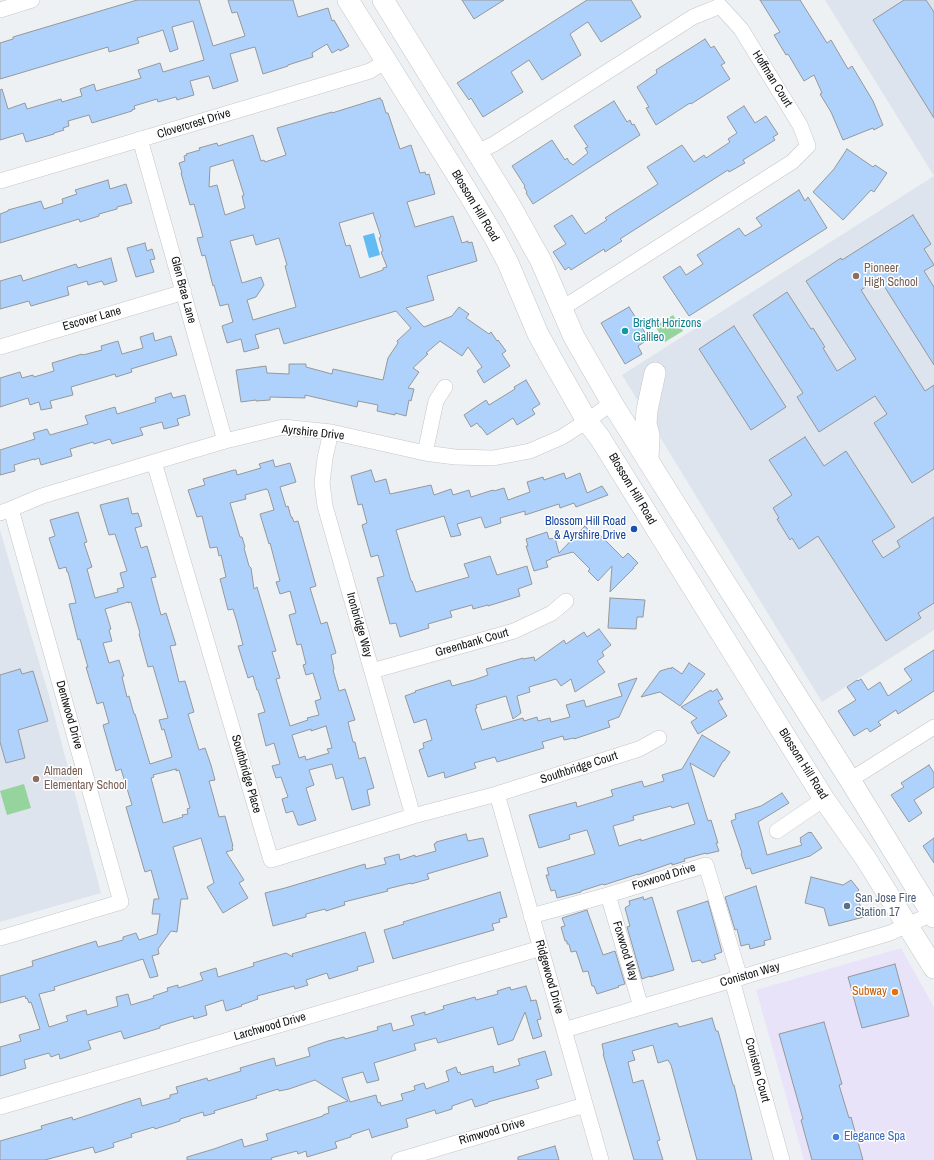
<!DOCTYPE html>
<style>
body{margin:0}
canvas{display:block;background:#eef1f4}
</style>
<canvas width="934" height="1160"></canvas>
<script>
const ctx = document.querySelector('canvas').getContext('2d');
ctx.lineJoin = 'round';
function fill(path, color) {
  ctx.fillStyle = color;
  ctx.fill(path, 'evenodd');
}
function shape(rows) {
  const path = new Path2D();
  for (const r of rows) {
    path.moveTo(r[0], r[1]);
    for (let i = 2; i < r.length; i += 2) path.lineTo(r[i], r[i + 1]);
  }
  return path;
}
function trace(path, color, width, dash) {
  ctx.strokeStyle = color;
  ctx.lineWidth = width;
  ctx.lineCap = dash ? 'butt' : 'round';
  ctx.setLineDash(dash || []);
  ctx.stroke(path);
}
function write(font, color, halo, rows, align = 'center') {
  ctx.font = font + ' "Archivo Narrow",sans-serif';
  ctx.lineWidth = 3;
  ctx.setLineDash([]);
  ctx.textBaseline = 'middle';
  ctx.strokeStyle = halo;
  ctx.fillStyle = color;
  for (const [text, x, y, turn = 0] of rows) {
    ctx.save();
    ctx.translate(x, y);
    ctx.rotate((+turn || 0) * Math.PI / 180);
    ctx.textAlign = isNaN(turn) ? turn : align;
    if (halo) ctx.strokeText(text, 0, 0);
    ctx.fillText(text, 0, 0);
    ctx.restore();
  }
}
fill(shape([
 [901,948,934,1007,934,1160,804,1160,756,990]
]), '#e9e3f9');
fill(shape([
 [825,0,934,0,934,630,822,702,622,375,934,176],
 [0,530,50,699,101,893,0,922]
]), '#dde4ed');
fill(shape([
 [673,315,683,331,665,342,655,326],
 [24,784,31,808,7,815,0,791]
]), '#96d49d');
fill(shape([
 [374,233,380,255,369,258,363,236]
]), '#62bbf2');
const building = shape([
 [137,0,199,0,213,46,245,36,237,12,232,13,228,0,293,0,298,17,328,8,332,21,334,20,349,46,340,51,339,49,332,53,327,44,312,53,313,57,288,65,288,66,263,74,255,47,251,48,230,54,238,81,213,89,209,76,190,81,194,95,177,100,176,97,158,102,157,99,134,106,135,109,132,110,132,111,92,123,89,115,68,121,69,126,63,128,64,130,54,133,54,134,26,142,23,133,0,140,0,90,2,89,8,109,25,103,27,109,61,99,62,102,82,96,80,89,94,84,96,91,141,78,138,70,160,63,163,72,204,60,193,21,172,27,178,49,170,52,163,30,160,31,137,38,139,43,109,52,108,47,0,79,0,43,13,39,13,37,137,0],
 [462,0,504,0,474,19,462,0],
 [587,0,631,0,641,17,601,42,588,22,586,23,570,34,581,55,542,80,529,60,511,72,523,92,483,117,471,98,469,100,457,83,587,0],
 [760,0,800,0,827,43,831,40,848,69,852,66,873,101,883,125,874,130,873,128,843,140,831,112,820,94,822,93,814,75,804,81,788,54,786,55,774,35,780,32,760,0],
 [904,0,926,0,934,12,934,118,873,20,904,0],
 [705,39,711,48,714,46,725,63,721,65,730,79,691,104,690,103,656,125,646,108,649,107,637,87,657,73,656,70,705,39],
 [380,98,381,100,382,100,386,113,388,113,400,149,411,145,420,173,425,172,426,175,429,174,435,194,407,202,415,227,453,216,462,243,468,241,468,243,472,242,477,261,427,276,434,300,406,308,424,327,452,316,459,307,469,314,466,318,489,334,491,332,497,341,498,340,506,351,502,354,510,366,484,383,477,371,482,367,468,347,462,356,440,341,426,353,428,354,413,368,419,372,408,388,414,389,411,401,409,400,406,416,395,413,395,415,377,411,378,405,358,401,357,407,305,395,305,398,270,397,270,400,256,401,256,400,241,402,236,370,266,366,267,373,289,374,289,364,306,364,306,367,332,374,333,369,383,380,388,358,398,343,397,341,411,328,396,311,284,344,279,328,255,335,259,348,244,352,241,339,227,343,222,326,233,322,228,304,220,306,214,285,213,286,205,255,202,256,197,238,203,237,194,204,190,205,181,173,182,173,179,163,185,161,184,156,187,155,186,154,200,150,199,148,217,143,218,146,253,135,261,161,264,160,265,162,286,155,277,128,332,112,332,113,380,98],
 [233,160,244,195,242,196,245,208,225,215,217,185,209,187,210,167,233,160],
 [373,213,381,237,379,238,383,251,381,252,387,267,383,268,383,270,360,278,350,245,346,246,339,223,373,213],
 [253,235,256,245,279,238,287,265,285,266,296,307,253,320,247,300,256,297,264,285,261,277,242,283,230,241,253,235],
 [614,101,627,122,630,120,632,125,634,124,640,135,533,204,526,193,527,192,524,187,525,186,512,166,552,140,565,160,567,158,570,163,571,163,573,165,588,153,585,148,588,147,574,126,614,101],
 [744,106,755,123,766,116,778,134,773,137,775,140,743,160,745,163,729,172,728,170,620,239,622,241,605,252,604,249,571,270,569,267,565,270,553,252,566,244,554,226,572,215,585,234,607,220,605,218,658,184,647,167,682,145,694,162,704,155,706,158,730,142,728,139,737,133,727,117,744,106],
 [847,149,873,167,875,165,887,173,874,192,871,190,843,220,813,192,834,169,847,149],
 [108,180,110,189,126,184,132,203,117,207,117,209,99,214,99,216,80,222,79,219,0,243,0,214,8,211,8,210,41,201,44,209,63,203,62,199,77,194,75,190,108,180],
 [799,190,805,201,808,197,827,228,689,316,663,277,680,266,686,275,703,264,697,255,739,228,745,236,762,226,756,218,799,190],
 [913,215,931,244,924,249,934,265,924,271,934,287,934,365,879,278,861,290,925,391,934,385,934,469,912,483,874,423,887,414,875,396,819,432,797,397,803,393,753,315,787,292,811,329,813,328,825,347,823,348,837,371,856,359,806,281,841,258,842,260,913,215],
 [145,243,147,251,152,249,155,259,150,260,154,272,136,277,127,248,145,243],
 [111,258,117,281,104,285,102,281,88,285,87,281,67,287,69,295,31,306,29,301,0,309,0,281,21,275,23,281,76,264,78,268,111,258],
 [629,307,649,339,638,346,642,354,625,364,601,323,629,307],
 [734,326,786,407,751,430,699,349,734,326],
 [153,333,155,341,171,336,177,355,131,369,132,372,116,377,115,374,71,387,73,395,50,401,52,408,41,410,39,402,30,405,28,398,0,407,0,378,20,372,22,378,33,375,34,377,54,371,52,363,82,354,83,355,102,350,101,346,118,341,122,354,143,348,140,337,153,333],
 [526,380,540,404,532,409,535,414,517,425,513,418,487,435,481,427,480,427,477,423,471,427,464,415,486,400,489,405,515,389,514,387,526,380],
 [171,393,173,398,185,395,190,415,177,419,179,425,164,429,162,422,140,428,143,435,112,444,110,439,94,444,93,442,70,449,72,456,41,465,39,458,34,460,34,459,14,465,15,471,0,475,0,450,35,439,33,433,47,429,50,435,88,424,85,416,115,407,117,414,156,402,155,398,171,393],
 [805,437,824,466,846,451,895,527,872,541,883,558,900,547,897,541,934,517,934,603,918,613,921,618,886,641,818,536,799,549,792,538,790,540,777,519,779,518,773,508,792,495,769,460,805,437],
 [273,460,275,467,290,463,296,482,280,487,286,507,288,506,291,517,292,517,294,522,298,521,316,586,310,588,321,624,327,622,336,653,331,655,334,669,333,670,339,691,345,689,355,720,348,722,353,742,355,742,359,759,365,757,374,788,367,790,370,805,352,810,343,777,336,779,332,764,309,770,314,785,306,788,316,820,301,825,298,825,293,811,286,813,282,799,288,797,281,777,276,778,272,766,280,764,274,743,266,746,258,714,265,712,258,690,257,690,253,676,248,678,238,646,243,645,237,622,233,609,228,610,220,579,226,577,221,555,219,556,217,547,210,548,202,516,197,517,188,490,205,485,203,479,234,470,236,470,237,475,261,468,259,464,273,460],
 [266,489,267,490,268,490,274,510,260,514,269,544,270,543,280,581,276,582,280,594,290,591,296,613,289,615,297,645,301,644,306,664,303,665,306,675,313,673,321,699,315,701,319,715,307,718,308,720,290,726,276,679,280,678,272,652,276,651,257,587,254,589,251,568,249,566,244,548,245,547,242,537,240,537,230,503,246,499,245,495,266,489],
 [326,726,332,748,327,749,329,753,306,760,305,756,299,758,292,735,311,729,311,731,326,726],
 [371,470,375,482,386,479,390,494,431,485,434,495,451,489,453,495,469,490,471,497,493,490,494,491,504,488,508,500,530,492,527,482,543,477,544,480,564,473,566,479,580,473,587,493,602,486,608,495,576,507,574,503,560,508,559,504,525,515,525,511,500,518,501,523,485,528,481,517,457,524,461,535,451,537,444,516,396,530,411,581,412,581,416,592,469,577,464,564,490,556,497,575,527,566,532,584,518,589,520,596,488,606,488,605,473,609,472,605,450,611,452,617,428,624,429,628,400,637,396,623,390,624,377,578,384,576,378,555,371,557,362,525,367,523,362,504,358,505,351,476,371,470],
 [128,498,132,514,138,513,142,526,135,528,141,548,147,546,156,577,151,578,161,615,166,613,176,645,170,646,179,682,185,681,194,712,188,714,199,750,205,748,211,765,215,780,209,781,213,795,219,817,225,816,233,846,232,847,233,850,226,852,244,880,239,883,248,898,223,913,207,887,214,883,201,838,173,847,188,899,181,899,177,932,171,931,158,949,159,954,152,956,158,976,150,978,143,959,108,970,54,987,55,990,39,994,49,1027,68,1021,66,1016,86,1010,87,1015,118,1006,116,997,128,994,131,1005,154,998,153,996,168,991,167,988,178,985,178,988,203,980,200,973,216,968,218,977,254,966,253,963,286,953,293,957,292,954,365,932,374,962,357,967,358,970,329,979,327,973,306,980,308,985,295,989,294,986,257,996,258,999,241,1005,242,1006,226,1011,223,1000,205,1006,207,1015,194,1019,193,1016,160,1026,160,1028,124,1039,121,1031,88,1041,91,1049,60,1059,59,1054,51,1057,49,1053,24,1060,26,1068,0,1076,0,1047,21,1041,19,1035,40,1029,31,1002,29,1003,27,998,26,999,25,996,0,1003,0,976,33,966,32,961,96,941,98,947,123,940,123,937,136,933,139,940,157,934,160,914,152,914,154,899,159,899,151,870,145,872,144,869,126,807,132,805,121,769,116,771,103,725,109,723,103,702,97,704,86,667,88,667,85,657,80,639,78,640,69,604,76,603,68,572,67,572,66,567,59,569,49,538,55,536,50,520,78,512,87,542,84,543,92,567,87,569,95,598,118,592,117,589,124,587,120,573,127,571,115,534,109,535,100,505,128,498],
 [128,602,128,603,131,602,140,633,139,634,148,667,153,666,168,718,159,720,162,730,164,729,172,757,150,764,135,714,134,714,129,696,127,697,122,677,124,676,119,660,109,663,103,643,112,641,109,630,111,629,105,609,128,602],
 [176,769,176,771,179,770,190,808,187,809,188,814,182,815,183,817,163,823,151,778,154,777,153,775,176,769],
 [585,526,593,535,596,531,623,558,628,553,638,563,633,568,634,568,610,592,612,566,598,581,588,571,590,569,573,552,551,558,551,559,546,561,548,567,534,571,526,546,528,546,526,539,547,532,549,539,555,538,559,553,585,526],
 [610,598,645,600,643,617,637,617,636,629,608,628,610,598],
 [599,629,611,645,602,652,604,656,597,661,605,672,575,692,571,679,561,686,556,679,529,687,530,692,517,696,521,713,513,719,506,696,476,705,477,708,475,709,482,730,523,718,524,721,537,717,538,721,550,718,551,722,570,717,566,705,584,700,586,707,622,696,618,684,637,678,619,717,608,721,610,727,574,739,574,738,564,740,563,736,542,742,544,748,497,762,495,757,474,763,476,768,445,778,444,772,428,777,419,750,424,748,423,743,432,740,426,719,414,723,405,696,416,692,415,691,450,680,452,686,474,680,488,675,486,669,523,658,523,659,534,657,535,661,564,640,566,644,584,632,587,637,599,629],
 [934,650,934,691,898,714,896,710,878,722,881,725,870,732,867,728,854,736,838,711,856,700,847,687,857,680,858,681,861,679,868,690,880,682,888,696,912,680,904,669,934,650],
 [689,663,705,674,680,706,660,692,641,697,660,671,670,668,671,669,672,667,682,674,689,663],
 [20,669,22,674,33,671,48,721,18,730,25,758,6,763,0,742,0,675,20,669],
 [717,689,723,699,718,701,727,716,698,734,691,722,697,718,681,707,711,690,712,692,717,689],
 [702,735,730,752,724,761,723,761,714,777,690,763,708,821,711,820,718,843,716,843,719,851,706,854,706,853,684,859,685,861,672,865,672,863,638,875,638,874,604,885,603,884,581,891,581,892,557,898,555,890,551,891,546,875,549,875,547,868,595,854,587,830,569,835,570,839,539,848,529,815,576,802,577,807,613,796,611,790,642,781,644,787,664,781,662,775,682,769,702,735],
 [688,803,695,824,641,841,641,839,619,846,613,826,634,820,633,816,671,806,672,808,688,803],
 [929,765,934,773,934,787,914,800,922,813,909,822,891,795,904,787,901,783,929,765],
 [782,793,789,803,758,822,767,855,802,845,800,841,801,840,800,838,809,832,810,833,811,832,822,848,810,856,752,874,750,868,746,869,741,854,742,853,731,821,736,819,735,814,761,806,782,793],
 [466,834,468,841,483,838,488,856,427,874,429,879,411,884,411,883,387,889,388,891,344,902,345,905,326,911,325,909,306,914,306,917,273,926,265,893,285,888,365,864,366,869,386,864,384,858,399,854,400,860,415,855,415,857,436,851,434,844,436,843,436,842,466,834],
 [934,838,934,863,923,846,934,838],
 [811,877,843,885,851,880,859,890,856,893,864,917,829,926,824,908,805,903,811,877],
 [756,886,771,939,764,941,765,945,750,949,749,944,741,946,737,929,735,930,725,897,756,886],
 [500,892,507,917,499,919,500,922,492,924,494,930,393,959,384,930,404,924,403,922,500,892],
 [643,897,644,900,652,897,674,970,650,977,650,976,642,979,627,927,630,926,625,908,626,907,630,905,629,901,643,897],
 [708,901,722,952,714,955,716,959,702,963,700,960,692,962,677,911,708,901],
 [587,910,603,955,615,951,625,984,618,986,619,987,597,994,594,986,592,986,588,971,583,972,576,951,571,952,569,944,567,944,567,941,565,941,561,927,565,926,562,918,587,910],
 [895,964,909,1016,862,1028,848,977,895,964],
 [526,986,531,1000,530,1001,536,1000,541,1019,537,1020,542,1036,533,1039,525,1012,513,1040,498,1045,493,1027,438,1043,436,1038,414,1044,416,1050,374,1063,379,1080,367,1083,363,1072,342,1078,350,1102,376,1095,378,1103,380,1102,381,1106,403,1100,401,1094,415,1090,414,1086,424,1083,426,1089,449,1081,446,1071,456,1067,458,1073,460,1072,461,1075,493,1066,494,1073,520,1065,518,1059,545,1051,552,1075,536,1080,539,1088,488,1102,488,1103,475,1107,472,1099,452,1106,452,1109,436,1114,435,1110,406,1119,408,1127,374,1137,372,1138,369,1129,351,1135,351,1137,335,1142,337,1148,307,1157,306,1151,298,1154,297,1151,271,1158,272,1160,187,1160,187,1157,214,1149,242,1139,244,1147,268,1140,266,1134,323,1116,323,1115,329,1113,328,1107,348,1101,315,1080,289,1089,279,1091,278,1089,256,1096,257,1098,247,1101,214,1111,215,1113,204,1116,203,1112,180,1119,180,1121,155,1129,154,1127,131,1134,132,1137,113,1143,114,1147,95,1153,93,1147,45,1160,0,1160,0,1141,42,1129,41,1126,72,1117,73,1120,140,1098,142,1106,170,1098,170,1095,178,1093,176,1087,207,1078,208,1081,241,1071,240,1068,274,1058,276,1066,310,1056,308,1048,328,1041,344,1037,345,1039,378,1030,377,1027,391,1023,393,1031,414,1025,411,1016,425,1012,425,1015,444,1009,443,1006,475,997,476,1000,498,994,497,991,510,987,511,990,526,986],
 [712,1018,716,1031,718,1031,733,1085,734,1085,752,1160,697,1160,671,1065,668,1060,658,1063,653,1045,632,1051,635,1060,628,1062,633,1083,643,1080,660,1140,657,1141,663,1160,634,1160,603,1054,604,1054,602,1044,677,1023,679,1027,712,1018],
 [824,1022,842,1084,839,1085,849,1118,851,1117,863,1160,812,1160,801,1120,803,1119,779,1034,824,1022],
 [555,1146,559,1160,518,1160,518,1157,555,1146]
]);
fill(building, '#afd2fc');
trace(building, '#96989a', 1);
const minor = shape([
 [0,10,32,0],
 [140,139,225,441],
 [477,152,494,144,693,17,720,6,741,29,800,125,808,146,792,162,561,309],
 [0,181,370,71,386,61],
 [0,347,184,292],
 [331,432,325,458,322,483,325,506,413,816],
 [425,453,436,401,445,387],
 [154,462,271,860,413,816,497,794,639,749,659,738],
 [11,509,42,496,154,462,225,441,283,427,331,432,425,453,455,457,493,458,530,451,562,437,587,421,612,403],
 [0,513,11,509,121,902,0,938],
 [372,671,514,631,552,613,566,601],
 [850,780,934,727],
 [497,794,601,1160],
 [777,831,824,799],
 [608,895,641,1007],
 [531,916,608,895,706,865,740,978],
 [732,980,782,1160],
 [564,1030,890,933,934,913],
 [0,1107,541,948],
 [399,1160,585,1105]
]);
const secondary = shape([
 [348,0,467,191,496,240,508,263,538,334,554,363,587,421,600,438,824,799,866,859,934,968],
 [383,0,511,207,541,261,574,337,612,403,684,518,850,780,934,917],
 [648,461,649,435,646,424,647,410,655,373]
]);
trace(minor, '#c4c6c9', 16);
trace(secondary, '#c4c6c9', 22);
trace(minor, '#fff', 15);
trace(secondary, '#fff', 21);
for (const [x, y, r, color] of [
 [856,276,4,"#8d6e63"],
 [625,331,4,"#0f9aa8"],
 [634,529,4,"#1a4fb4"],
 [36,779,4,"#8d6e63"],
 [847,906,4,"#5c6f8a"],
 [895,992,4,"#e8710a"],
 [836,1137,4,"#3f7fe0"]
]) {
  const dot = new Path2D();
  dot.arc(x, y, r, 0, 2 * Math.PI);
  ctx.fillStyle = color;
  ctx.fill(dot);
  trace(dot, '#fff', 1.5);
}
write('12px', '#121314', '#fff', [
 ["Hoffman Court",772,79,58],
 ["Clovercrest Drive",194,124,-17],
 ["Blossom Hill Road",475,206,59],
 ["Glen Brae Lane",183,290,75],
 ["Escover Lane",92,319,-16],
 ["Ayrshire Drive",313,433,6],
 ["Blossom Hill Road",632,489,59],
 ["Ironbridge Way",359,625,74],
 ["Greenbank Court",472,643,-16],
 ["Dentwood Drive",69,715,74],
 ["Blossom Hill Road",803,764,58],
 ["Southbridge Court",579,768,-18],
 ["Southbridge Place",246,774,74],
 ["Foxwood Drive",664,877,-17],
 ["Foxwood Way",625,951,73],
 ["Coniston Way",750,975,-16],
 ["Ridgewood Drive",549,977,74],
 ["Larchwood Drive",270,1027,-16],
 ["Coniston Court",757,1070,75],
 ["Rimwood Drive",492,1132,-16]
]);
write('12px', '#785e54', '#fff', [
 ["Pioneer",864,269],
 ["High School",864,283],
 ["Almaden",44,772],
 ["Elementary School",44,786]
], 'left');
write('12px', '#0d838f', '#fff', [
 ["Bright Horizons",633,324],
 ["Galileo",633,338]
], 'left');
write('12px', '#164399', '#fff', [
 ["Blossom Hill Road",626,522],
 ["& Ayrshire Drive",626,536]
], 'right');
write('12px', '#4e5e75', '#fff', [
 ["San Jose Fire",855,899],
 ["Station 17",855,913]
], 'left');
write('12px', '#c56008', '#fff', [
 ["Subway",887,992]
], 'right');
write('12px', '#366cbe', '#fff', [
 ["Elegance Spa",844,1137]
], 'left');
</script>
